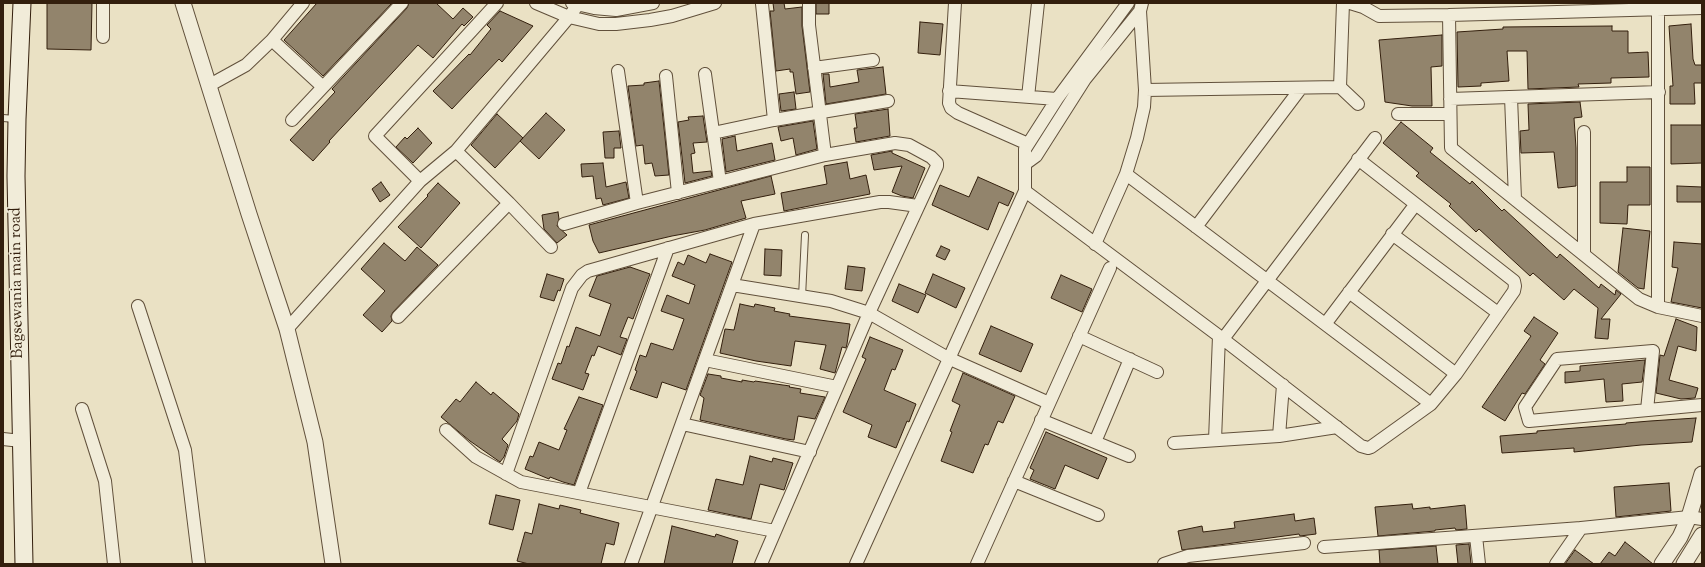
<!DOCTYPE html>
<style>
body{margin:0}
#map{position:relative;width:1705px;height:567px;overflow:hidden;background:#eae1c4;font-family:"Sorts Mill Goudy",serif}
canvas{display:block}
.frame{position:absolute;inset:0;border:4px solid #331f0d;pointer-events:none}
</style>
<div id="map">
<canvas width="1705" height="567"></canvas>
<div class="frame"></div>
</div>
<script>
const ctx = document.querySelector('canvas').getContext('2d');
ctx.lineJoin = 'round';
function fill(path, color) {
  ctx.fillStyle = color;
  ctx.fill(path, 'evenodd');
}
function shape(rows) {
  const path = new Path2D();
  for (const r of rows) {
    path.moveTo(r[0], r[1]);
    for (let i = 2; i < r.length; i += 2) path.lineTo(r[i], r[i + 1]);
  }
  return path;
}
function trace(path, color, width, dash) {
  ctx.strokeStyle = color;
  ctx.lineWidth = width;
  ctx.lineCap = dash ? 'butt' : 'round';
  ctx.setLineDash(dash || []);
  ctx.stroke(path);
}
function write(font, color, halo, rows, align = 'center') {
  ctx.font = font + ' "Sorts Mill Goudy",serif';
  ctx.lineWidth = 3;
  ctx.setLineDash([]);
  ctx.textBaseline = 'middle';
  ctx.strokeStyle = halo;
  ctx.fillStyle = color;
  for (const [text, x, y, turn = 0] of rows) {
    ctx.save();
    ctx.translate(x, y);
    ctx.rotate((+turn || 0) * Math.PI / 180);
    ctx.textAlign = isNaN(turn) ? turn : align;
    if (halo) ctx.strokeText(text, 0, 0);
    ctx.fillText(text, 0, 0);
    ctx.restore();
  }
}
const building = shape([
 [47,3,92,3,91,50,47,49,47,3],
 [317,3,392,3,323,76,284,40,317,3],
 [409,3,436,3,453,19,463,8,473,17,464,26,462,24,433,58,418,45,329,141,330,142,313,161,290,140,335,92,332,89,407,8,409,3],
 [773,3,784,3,785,9,802,7,802,26,810,92,796,94,793,72,790,72,790,69,776,71,770,11,774,11,773,3],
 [816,3,829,3,829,14,816,14,816,3],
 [500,11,533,26,502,62,499,59,452,109,433,91,469,54,470,55,491,29,487,25,500,11],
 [920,22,943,24,940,55,918,53,920,22],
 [1691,24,1693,59,1695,65,1702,65,1702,83,1694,83,1695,104,1670,104,1670,86,1673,86,1669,26,1691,24],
 [1612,26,1612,31,1628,31,1628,53,1648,52,1649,77,1611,78,1611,83,1578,84,1579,87,1528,89,1527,51,1507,51,1509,81,1481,83,1481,86,1458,87,1457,32,1503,29,1503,27,1612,26],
 [1442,35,1442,66,1431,67,1432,106,1412,106,1385,102,1379,40,1442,35],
 [883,67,886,94,826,104,823,74,829,74,830,87,859,82,857,70,883,67],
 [659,81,669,175,655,176,652,163,645,164,643,145,636,146,628,86,644,85,644,83,659,81],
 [794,92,796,109,781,111,779,94,794,92],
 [1580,102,1582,117,1574,118,1576,148,1576,186,1558,188,1554,152,1521,153,1520,131,1529,130,1528,104,1580,102],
 [888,109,890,136,856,142,854,128,857,128,855,114,888,109],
 [546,113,565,130,539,159,520,141,546,113],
 [497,114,523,138,495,168,471,145,497,114],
 [703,116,707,142,693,143,695,153,691,154,693,173,711,171,712,176,685,183,678,122,689,120,688,117,703,116],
 [813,121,817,149,796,155,793,138,781,141,778,127,813,121],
 [1401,122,1433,148,1430,152,1470,184,1472,181,1502,211,1504,209,1557,258,1560,254,1599,288,1601,284,1615,295,1616,290,1621,294,1601,319,1610,319,1608,339,1595,338,1598,308,1574,289,1564,300,1533,273,1530,276,1479,229,1476,232,1449,206,1451,204,1416,176,1419,173,1383,143,1401,122],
 [1671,125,1702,125,1702,163,1671,164,1671,125],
 [418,128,432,143,413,163,396,147,405,137,407,139,418,128],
 [619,131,621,148,614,148,614,158,605,158,603,132,619,131],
 [735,136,737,151,772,143,775,160,726,172,722,139,735,136],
 [892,151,892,153,925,168,913,198,902,196,892,192,902,166,874,170,871,155,892,151],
 [847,162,850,179,866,175,870,194,784,211,781,193,827,184,824,166,847,162],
 [603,163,606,187,626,182,629,198,603,205,601,198,596,199,593,176,582,177,581,164,603,163],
 [1627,167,1650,167,1650,205,1628,205,1627,224,1600,223,1600,182,1627,182,1627,167],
 [771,176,775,194,741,201,746,218,705,230,672,236,599,253,593,241,589,225,771,176],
 [978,177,1014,193,1008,206,999,202,988,230,932,205,940,185,969,197,978,177],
 [381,182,390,195,380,202,372,189,381,182],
 [438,183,460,203,421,248,398,227,428,196,427,195,438,183],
 [1677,186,1702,187,1702,202,1677,202,1677,186],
 [558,212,559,219,557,226,567,235,557,243,544,229,542,215,558,212],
 [1623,228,1650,231,1644,289,1638,288,1618,272,1623,228],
 [1674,242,1702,244,1702,308,1671,302,1678,268,1672,267,1674,242],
 [384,243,405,261,417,247,438,265,393,312,391,316,392,321,382,332,363,315,385,291,361,269,384,243],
 [941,246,950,250,945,260,936,256,941,246],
 [765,249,782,250,781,276,764,275,765,249],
 [710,254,732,262,686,390,662,382,657,398,630,389,637,371,635,370,640,355,646,357,651,343,673,350,684,319,661,311,667,295,689,304,695,285,672,276,678,262,684,265,688,255,706,263,710,254],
 [848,266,865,268,862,291,845,289,848,266],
 [630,267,650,274,633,319,628,317,620,337,627,339,621,355,598,346,594,356,592,355,585,373,589,374,583,390,552,379,558,363,561,364,567,346,569,347,576,327,600,336,611,304,589,296,597,276,630,267],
 [547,274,564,279,560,291,558,290,554,301,540,297,547,274],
 [933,274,965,288,956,308,925,293,933,274],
 [1061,275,1092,289,1082,312,1051,298,1061,275],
 [899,284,926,295,918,313,892,301,899,284],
 [740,304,754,307,755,304,775,308,774,311,790,314,789,316,850,324,847,344,846,348,842,347,835,373,820,369,826,345,795,341,791,366,756,361,720,353,725,329,734,330,740,304],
 [1534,317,1558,333,1540,360,1545,364,1525,394,1522,393,1505,421,1482,407,1531,336,1524,331,1534,317],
 [1676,319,1697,327,1696,351,1678,346,1669,380,1698,388,1695,398,1681,399,1656,393,1660,355,1664,356,1676,319],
 [991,326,1033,344,1021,372,979,354,991,326],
 [870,337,903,350,895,370,892,369,884,390,916,404,909,422,907,421,896,448,868,437,872,425,843,412,866,359,862,357,870,337],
 [1645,360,1642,382,1622,384,1623,401,1606,402,1604,379,1565,383,1565,372,1580,371,1580,366,1645,360],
 [963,373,1015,396,1003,423,998,421,988,445,985,444,973,473,941,461,952,432,950,431,960,405,952,401,963,373],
 [708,374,721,376,721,378,742,382,742,380,754,382,755,381,790,386,789,387,801,389,800,393,825,397,815,419,798,416,794,440,786,439,700,420,704,398,700,395,708,374],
 [476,382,491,395,493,392,519,414,517,421,502,439,508,445,504,457,500,462,470,441,441,417,456,399,460,402,476,382],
 [579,397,603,405,574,485,563,482,550,477,549,479,525,469,530,456,533,457,539,442,559,450,567,430,564,429,579,397],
 [1696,418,1692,442,1641,445,1574,452,1574,448,1502,453,1500,436,1537,433,1537,431,1626,424,1626,423,1650,421,1696,418],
 [1046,432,1107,458,1098,479,1065,465,1055,489,1030,479,1034,470,1030,468,1046,432],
 [750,456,772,462,773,458,793,463,784,490,760,484,751,519,708,510,716,479,743,485,750,456],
 [1669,483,1671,511,1616,517,1614,487,1669,483],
 [496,495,520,500,513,530,489,524,496,495],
 [539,504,559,509,560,505,581,510,580,513,619,523,614,545,606,543,601,564,529,564,517,561,525,532,532,534,539,504],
 [1412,504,1413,509,1430,507,1430,509,1465,505,1467,529,1456,530,1455,528,1435,530,1435,531,1378,536,1375,507,1412,504],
 [1294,514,1295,521,1314,518,1316,534,1300,536,1299,534,1182,550,1178,531,1202,526,1203,532,1235,528,1234,522,1294,514],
 [672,526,715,537,716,534,738,541,732,564,664,564,672,526],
 [1625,542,1653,564,1600,564,1609,552,1615,556,1625,542],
 [1469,544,1471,564,1458,564,1456,545,1469,544],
 [1436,546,1438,564,1380,564,1379,550,1436,546],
 [1575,550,1594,564,1565,564,1575,550]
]);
fill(building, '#92846c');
trace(building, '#331f0d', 1);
const service = shape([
 [3,118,15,119],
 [802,297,805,235]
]);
const minor = shape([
 [103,3,103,37],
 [536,3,569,17,599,24,616,24,650,20,672,16,715,3],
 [572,3,594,8,616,10,653,3],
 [809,3,809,25,825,155],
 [955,3,949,103,951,108,958,113,1028,144],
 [1343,3,1340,87,1358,104],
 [1350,3,1363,7,1379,16,1449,15,1702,8],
 [762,4,774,120],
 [1449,15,1451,148,1639,299,1658,307,1702,316],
 [272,40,323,87],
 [814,68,873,60],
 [618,71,637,203],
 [705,74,720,182],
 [666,76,678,193],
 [208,86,246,65,272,40,303,3],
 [1145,90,1340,87],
 [949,91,1057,99],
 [1028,97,1038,3],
 [1511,97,1515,199],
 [1450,99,1659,92],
 [1398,114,1450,114],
 [292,120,402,3],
 [713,133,774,120,888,101],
 [1025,164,1036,156,1085,79,1140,11],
 [1126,174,1431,404],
 [420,181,375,136,497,3],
 [1025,191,1219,336,1361,446,1368,448,1371,447,1431,404,1456,374,1514,291,1515,286,1514,281,1358,159],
 [509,203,551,247],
 [564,224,637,203,825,155,895,143,909,145,931,157,937,163,937,166,869,313,761,564],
 [1196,227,1301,88],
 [1392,234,1498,313],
 [1095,244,1126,174,1137,138,1144,107,1145,90,1140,11,1142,3],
 [1584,255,1584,132],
 [732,285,831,301,869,313,948,358,1049,403],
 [1349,292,1456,374],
 [138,306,185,450,199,564],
 [1658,307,1658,3],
 [398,317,509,203,456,151],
 [1326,323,1415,205],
 [287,329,420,181,456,151,569,17,579,3],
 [1079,336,1157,372],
 [1223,339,1375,138],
 [705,360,837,387],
 [82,409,105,481,114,564],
 [1647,410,1653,351,1557,359,1525,407,1529,421,1702,405],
 [1041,420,1129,456],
 [682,424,810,452],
 [446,430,476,457,521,482,775,531],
 [1279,436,1283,385],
 [3,439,21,441],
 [1215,440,1219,336],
 [1095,442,1130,359],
 [1174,443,1279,436,1337,427],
 [506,474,572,288,582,275,588,271,754,224,880,202,889,202,918,206],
 [1014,481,1098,515],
 [579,493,668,248],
 [1476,536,1479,564],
 [1324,547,1581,528,1689,517,1702,519],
 [631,564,754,224],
 [856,564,1025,191,1025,149,1057,99,1128,3],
 [977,564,1110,268],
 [1164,564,1188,556,1304,543],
 [1556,564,1581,528]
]);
const tertiary = shape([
 [183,3,249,214,287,329,315,442,333,564],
 [1662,564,1680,537,1689,517,1702,474],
 [1684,564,1702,535]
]);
const secondary = shape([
 [22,3,17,119,16,176,24,564]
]);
trace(service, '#61503b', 8);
trace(minor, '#61503b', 14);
trace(tertiary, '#61503b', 17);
trace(secondary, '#331f0d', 19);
trace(service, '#f1ecd9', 6);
trace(minor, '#f1ecd9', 12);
trace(tertiary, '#f1ecd9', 15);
trace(secondary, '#f1ecd9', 17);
write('16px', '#331f0d', '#f1ecd9', [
 ["Bagsewania main road",18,283,-91]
]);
</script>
